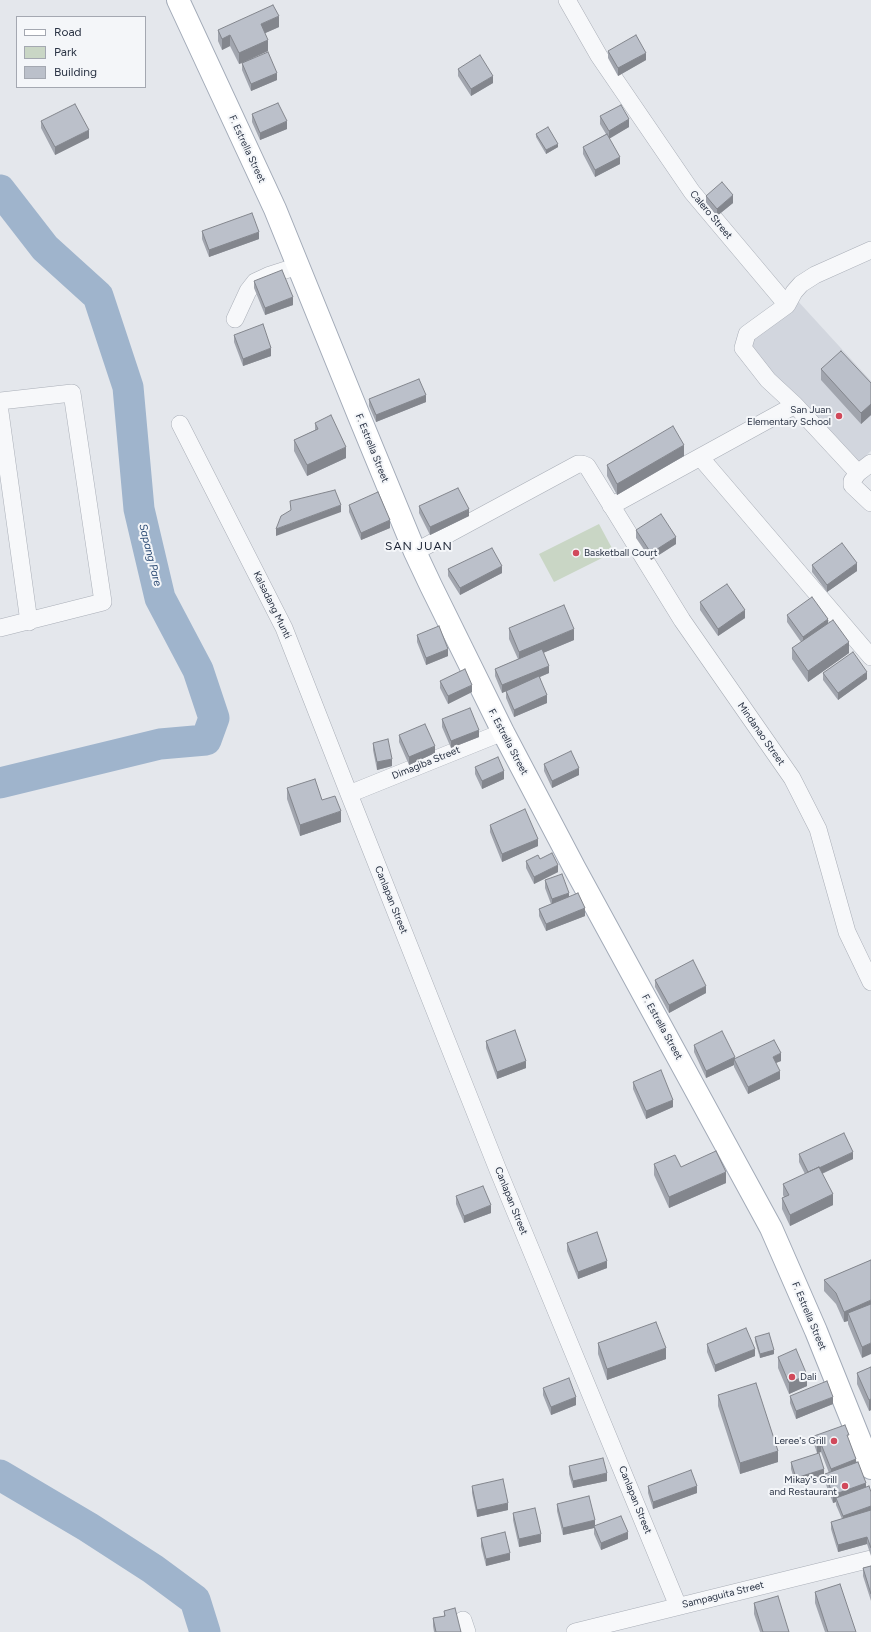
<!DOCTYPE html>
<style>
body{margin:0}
#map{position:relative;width:871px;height:1632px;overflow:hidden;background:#e4e7ec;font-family:Figtree,sans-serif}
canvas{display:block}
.legend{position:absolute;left:16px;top:16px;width:130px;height:72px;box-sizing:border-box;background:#f4f6f9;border:1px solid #a4a8b1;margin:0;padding:5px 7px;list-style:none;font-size:12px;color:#2b3445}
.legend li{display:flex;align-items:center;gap:8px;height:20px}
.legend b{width:20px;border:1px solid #a4a8b1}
</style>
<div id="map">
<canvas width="871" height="1632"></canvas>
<ul class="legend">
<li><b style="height:5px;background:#fff"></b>Road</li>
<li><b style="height:11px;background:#c9d6c5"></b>Park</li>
<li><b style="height:11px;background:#bbc0ca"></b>Building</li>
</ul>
</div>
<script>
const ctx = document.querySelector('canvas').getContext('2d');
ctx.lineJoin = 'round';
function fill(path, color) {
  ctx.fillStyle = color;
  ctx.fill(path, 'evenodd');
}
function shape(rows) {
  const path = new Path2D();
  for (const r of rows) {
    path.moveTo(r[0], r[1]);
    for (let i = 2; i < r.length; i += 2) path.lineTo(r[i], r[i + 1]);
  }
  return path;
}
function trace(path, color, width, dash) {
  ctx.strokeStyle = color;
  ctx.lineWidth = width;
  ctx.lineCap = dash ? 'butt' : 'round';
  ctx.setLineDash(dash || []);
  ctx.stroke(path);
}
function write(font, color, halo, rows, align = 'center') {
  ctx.font = font + ' Figtree,sans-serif';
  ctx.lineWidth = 4;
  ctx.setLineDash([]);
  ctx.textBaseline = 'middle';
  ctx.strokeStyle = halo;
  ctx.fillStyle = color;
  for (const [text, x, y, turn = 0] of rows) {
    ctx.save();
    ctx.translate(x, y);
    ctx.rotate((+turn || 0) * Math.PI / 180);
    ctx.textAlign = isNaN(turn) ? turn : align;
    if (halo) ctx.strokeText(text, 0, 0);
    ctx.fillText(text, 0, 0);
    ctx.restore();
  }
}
fill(shape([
 [796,299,871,381,871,451,850,470,748,344]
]), '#d2d6de');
fill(shape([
 [599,524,614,552,554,582,539,554]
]), '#c9d6c5');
trace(shape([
 [0,190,45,248,98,296,128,387,139,509,160,598,198,670,214,718,206,740,160,744,0,783],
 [0,1475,88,1527,153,1569,195,1600,205,1632]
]), '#9fb4cc', 31);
const minor = shape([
 [567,0,599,56,692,192,787,305,747,334,743,348,768,380,795,405],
 [787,305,794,292,801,284,815,275,871,250],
 [235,319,248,291,255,282,270,275,298,266],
 [0,401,72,393,103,602,0,628],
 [0,412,29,622],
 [180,424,284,628,349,794,498,1170,678,1606],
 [700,457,871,657],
 [858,473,871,463],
 [611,506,795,405,858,473,852,481,852,485,871,503],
 [415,552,578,464,582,464,587,466,682,620,792,778,818,829,847,932,871,982],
 [349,794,503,732],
 [463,1620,467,1632],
 [575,1632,871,1559]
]);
const major = shape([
 [178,0,275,209,359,416,415,552,431,586,503,732,574,867,771,1228,816,1331,871,1468]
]);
trace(minor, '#a9aeb7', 18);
trace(major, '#a3abb8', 24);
trace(minor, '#f7f8fa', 17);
trace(major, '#fff', 22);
fill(shape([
 [279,27,265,33,268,51,253,58,277,80,251,91,242,70,242,63,239,64,230,46,222,50,218,41,218,30],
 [608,51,646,60,618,76,608,58],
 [458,69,493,83,471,96,458,76],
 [252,114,287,129,260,140,252,122],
 [600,116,629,127,609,138,620,164,595,177,583,154,583,147,606,134,600,124],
 [41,121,89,138,55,155,41,128],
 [536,134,558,147,546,154,536,137],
 [706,196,733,203,717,216,706,203],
 [202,231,259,239,209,257,202,239],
 [254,281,293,305,265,315,254,288],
 [234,335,271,356,243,366,234,342],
 [821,369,871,383,871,415,861,424,821,380],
 [369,399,426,402,376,422,369,406],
 [315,423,346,458,307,476,294,451,294,440,315,430],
 [684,456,617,495,607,476,607,465],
 [349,505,390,528,361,540,349,512],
 [419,506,469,516,430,535,419,513],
 [636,530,676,544,651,560,636,538],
 [812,565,857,571,827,592,812,572],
 [448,569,502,573,460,595,448,576],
 [700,602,745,618,718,636,700,610],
 [787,615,828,624,849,653,808,682,792,659,792,648,801,642,787,622],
 [509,628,574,640,543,653,549,673,540,677,547,703,514,717,506,698,506,691,502,693,495,676,495,669,518,659,509,639],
 [417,635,448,656,426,665,417,642],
 [823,673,867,679,838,700,823,680],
 [440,681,472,692,448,704,440,688],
 [442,719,479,737,451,748,442,727],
 [399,735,435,753,409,765,399,742],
 [373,743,392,766,377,770,373,750],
 [544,764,579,775,552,788,544,771],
 [475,767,504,779,482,789,475,774],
 [287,788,322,800,341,822,300,836,287,799],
 [490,825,538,846,502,862,490,832],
 [526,861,558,872,534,884,526,868],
 [545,880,569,897,585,916,546,931,539,916,539,909,551,904,545,888],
 [655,980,706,993,669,1013,655,987],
 [486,1041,526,1068,497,1079,486,1048],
 [694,1045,735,1059,781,1061,776,1063,780,1079,748,1094,734,1067,734,1065,706,1078,694,1052],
 [633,1082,673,1107,646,1119,633,1089],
 [799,1154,853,1159,822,1174,833,1205,790,1226,782,1209,782,1198,784,1197,783,1195,783,1184,805,1174,799,1162],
 [654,1164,681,1167,726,1183,669,1208,654,1175],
 [456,1196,491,1213,464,1223,456,1204],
 [567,1243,607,1268,578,1279,567,1251],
 [871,1260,862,1358,848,1324,848,1321,844,1322,836,1304,824,1291,824,1280],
 [755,1337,774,1354,760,1358,755,1341],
 [598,1343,666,1359,607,1380,598,1354],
 [707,1344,755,1356,715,1372,707,1352],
 [778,1357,807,1386,789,1394,778,1368],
 [871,1367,871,1410,869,1411,857,1384,857,1373],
 [543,1388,576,1405,551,1415,543,1395],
 [718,1395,778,1462,740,1474,718,1406],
 [790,1396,833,1404,796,1419,790,1403],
 [814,1436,849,1440,856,1463,866,1487,871,1492,871,1556,867,1544,838,1552,831,1529,831,1522,842,1519,836,1505,836,1502,833,1503,825,1482,825,1474,829,1473,821,1452,817,1453,814,1444],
 [791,1462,824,1476,796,1485,791,1469],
 [569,1466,607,1481,573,1488,569,1474],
 [472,1486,508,1510,477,1517,472,1493],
 [648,1486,697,1493,653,1509,648,1493],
 [557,1504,595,1526,628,1539,601,1550,594,1534,594,1528,563,1535,557,1511],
 [513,1513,541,1542,519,1547,513,1520],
 [481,1538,510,1560,486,1566,481,1546],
 [871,1566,871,1601,863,1576,863,1568],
 [815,1592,856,1632,825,1632,815,1603],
 [754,1603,789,1632,760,1632,754,1614],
 [444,1611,461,1632,434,1632,433,1626,433,1618,444,1616]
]), '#a1a5ae');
fill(shape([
 [279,16,279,27,261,35,261,24],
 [230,35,230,46,222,50,222,39],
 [268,40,268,51,239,64,239,53],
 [646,53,646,60,618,76,618,68],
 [277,73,277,80,251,91,251,84],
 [493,76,493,83,471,96,471,89],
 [629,119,629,127,609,139,609,131],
 [287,121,287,129,260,140,260,133],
 [89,130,89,138,55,155,55,147],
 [558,144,558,147,546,154,546,150],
 [620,157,620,164,595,177,595,170],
 [733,195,733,203,717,216,717,209],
 [259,232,259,239,209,257,209,250],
 [293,297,293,305,265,315,265,308],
 [271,348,271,356,243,366,243,359],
 [426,395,426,402,376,422,376,415],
 [871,404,871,415,861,424,861,413],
 [684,445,684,456,617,495,617,484],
 [346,447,346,458,307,476,307,465],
 [341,505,341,512,276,536,276,529],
 [469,509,469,516,430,535,430,527],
 [390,520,390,528,361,540,361,533],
 [676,537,676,544,651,560,651,553],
 [857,563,857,571,827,592,827,585],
 [502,566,502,573,460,595,460,588],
 [745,610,745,618,718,636,718,629],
 [828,619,828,627,803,645,803,637],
 [574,629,574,640,519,663,519,652],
 [849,642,849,653,808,682,808,671],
 [448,649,448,656,426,665,426,658],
 [549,666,549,673,502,693,502,685],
 [867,672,867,679,838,700,838,693],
 [472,685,472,692,448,704,448,696],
 [547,695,547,703,514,717,514,710],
 [479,730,479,737,451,748,451,741],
 [435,746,435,753,409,765,409,757],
 [392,759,392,766,377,770,377,762],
 [579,768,579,775,552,788,552,781],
 [504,771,504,779,482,789,482,781],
 [341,811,341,822,300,836,300,825],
 [538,839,538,846,502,862,502,854],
 [558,865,558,872,534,884,534,877],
 [569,893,569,900,552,907,552,899],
 [585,908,585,916,546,931,546,924],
 [706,986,706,993,669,1013,669,1005],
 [781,1053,781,1061,773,1064,773,1057],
 [735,1057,735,1061,734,1059,734,1065,706,1078,706,1071],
 [526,1061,526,1068,497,1079,497,1072],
 [780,1071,780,1079,748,1094,748,1087],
 [673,1100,673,1107,646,1119,646,1111],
 [853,1152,853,1159,808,1180,808,1173],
 [726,1172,726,1183,669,1208,669,1197],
 [833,1194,833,1205,790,1226,790,1215],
 [491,1205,491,1213,464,1223,464,1216],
 [607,1261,607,1268,578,1279,578,1272],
 [871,1300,871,1311,848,1313,848,1321,844,1322,844,1312],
 [871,1343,871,1354,862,1358,862,1347],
 [666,1348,666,1359,607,1380,607,1369],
 [755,1349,755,1356,715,1372,715,1365],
 [774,1350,774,1354,760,1358,760,1354],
 [807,1375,807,1386,789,1394,789,1383],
 [576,1397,576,1405,551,1415,551,1407],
 [833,1397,833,1404,796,1419,796,1411],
 [871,1399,871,1410,869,1411,869,1400],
 [821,1444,821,1452,817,1453,817,1445],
 [778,1451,778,1462,740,1474,740,1463],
 [856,1459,856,1467,831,1476,831,1469],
 [824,1469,824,1476,796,1485,796,1478],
 [607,1473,607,1481,573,1488,573,1481],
 [866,1483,866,1491,836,1498,836,1502,833,1503,833,1495],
 [697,1486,697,1493,653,1509,653,1502],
 [508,1503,508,1510,477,1517,477,1510],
 [871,1506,871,1513,843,1523,843,1516],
 [595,1520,595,1528,594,1526,594,1528,563,1535,563,1528],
 [628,1532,628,1539,601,1550,601,1543],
 [541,1534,541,1542,519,1547,519,1539],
 [867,1537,867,1544,838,1552,838,1545],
 [510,1553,510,1560,486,1566,486,1559]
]), '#83868d');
const building = shape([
 [273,5,279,16,261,24,268,40,239,53,230,35,222,39,218,30,273,5],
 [636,35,646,53,618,68,608,51,636,35],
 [268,52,277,73,251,84,242,63,268,52],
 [480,55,493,76,471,89,458,69,480,55],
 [278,103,287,121,260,133,252,114,278,103],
 [75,104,89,130,55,147,41,121,75,104],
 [621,105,629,119,609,131,600,116,621,105],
 [548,127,558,144,546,150,536,134,548,127],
 [607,134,620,157,595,170,583,147,607,134],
 [722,182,733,195,717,209,706,196,722,182],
 [252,213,259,232,209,250,202,231,252,213],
 [282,270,293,297,265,308,254,281,282,270],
 [263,324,271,348,243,359,234,335,263,324],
 [841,351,871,383,871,404,861,413,821,369,841,351],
 [419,379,426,395,376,415,369,399,419,379],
 [331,415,346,447,307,465,294,440,318,429,315,423,331,415],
 [673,426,684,445,617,484,607,465,673,426],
 [458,488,469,509,430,527,419,506,458,488],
 [335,490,341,505,276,529,281,516,291,510,290,501,335,490],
 [378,492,390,520,361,533,349,505,378,492],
 [661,514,676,537,651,553,636,530,661,514],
 [842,543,857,563,827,585,812,565,842,543],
 [492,548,502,566,460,588,448,569,492,548],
 [727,584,745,610,718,629,700,602,727,584],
 [812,597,828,619,803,637,787,615,812,597],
 [564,605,574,629,519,652,509,628,564,605],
 [833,620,849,642,808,671,792,648,833,620],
 [439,626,448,649,426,658,417,635,439,626],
 [542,649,549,666,502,685,495,669,542,649],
 [853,652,867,672,838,693,823,673,853,652],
 [465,669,472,685,448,696,440,681,465,669],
 [539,676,547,695,514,710,506,691,539,676],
 [470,708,479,730,451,741,442,719,470,708],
 [425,724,435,746,409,757,399,735,425,724],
 [388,739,392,759,377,762,373,743,388,739],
 [571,751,579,768,552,781,544,764,571,751],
 [498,757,504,771,482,781,475,767,498,757],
 [315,779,322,800,335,796,341,811,300,825,287,788,315,779],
 [525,809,538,839,502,854,490,825,525,809],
 [552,853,558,865,534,877,526,861,538,855,540,859,552,853],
 [562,874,569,893,552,899,545,880,562,874],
 [578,893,585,908,546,924,539,909,578,893],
 [693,960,706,986,669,1005,655,980,693,960],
 [515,1030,526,1061,497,1072,486,1041,515,1030],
 [722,1031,735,1057,706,1071,694,1045,722,1031],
 [774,1040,781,1053,773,1057,780,1071,748,1087,734,1059,774,1040],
 [661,1070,673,1100,646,1111,633,1082,661,1070],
 [844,1133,853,1152,819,1168,819,1167,808,1172,799,1154,844,1133],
 [716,1151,726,1172,669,1197,654,1164,675,1155,681,1167,716,1151],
 [819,1167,833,1194,790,1215,782,1198,789,1195,783,1184,819,1167],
 [483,1186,491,1205,464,1216,456,1196,483,1186],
 [597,1232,607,1261,578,1272,567,1243,597,1232],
 [871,1260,871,1300,844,1312,836,1293,824,1280,871,1260],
 [871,1304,871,1343,862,1347,848,1313,871,1304],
 [656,1322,666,1348,607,1369,598,1343,656,1322],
 [746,1328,755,1349,715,1365,707,1344,746,1328],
 [769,1333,774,1350,760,1354,755,1337,769,1333],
 [796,1349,807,1375,789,1383,778,1357,796,1349],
 [871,1367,871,1399,869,1400,857,1373,871,1367],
 [569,1378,576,1397,551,1407,543,1388,569,1378],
 [827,1381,833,1397,796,1411,790,1396,827,1381],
 [756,1383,778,1451,740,1463,718,1395,756,1383],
 [845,1425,849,1435,847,1435,856,1459,831,1469,821,1444,817,1445,814,1436,845,1425],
 [819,1453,824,1469,796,1478,791,1462,819,1453],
 [603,1458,607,1473,573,1481,569,1466,603,1458],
 [858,1462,866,1483,833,1495,825,1474,858,1462],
 [691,1470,697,1486,653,1502,648,1486,691,1470],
 [503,1479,508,1503,477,1510,472,1486,503,1479],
 [869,1486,871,1492,871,1506,843,1516,836,1498,869,1486],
 [589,1496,595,1520,563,1528,557,1504,589,1496],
 [535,1508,541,1534,519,1539,513,1513,535,1508],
 [871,1510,871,1548,867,1537,838,1545,831,1522,871,1510],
 [621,1516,628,1532,601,1543,594,1526,621,1516],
 [505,1532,510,1553,486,1559,481,1538,505,1532],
 [871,1566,871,1594,863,1568,871,1566],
 [840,1584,856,1632,828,1632,815,1592,840,1584],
 [778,1596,789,1632,763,1632,754,1603,778,1596],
 [455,1608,461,1632,436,1632,433,1618,445,1616,444,1611,455,1608]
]);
fill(building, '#bbc0ca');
trace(building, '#83868d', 1);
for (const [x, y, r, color] of [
 [839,416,4,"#d1495b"],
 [576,553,4,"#d1495b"],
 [792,1377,4,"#d1495b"],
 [834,1441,4,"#d1495b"],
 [845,1486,4,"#d1495b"]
]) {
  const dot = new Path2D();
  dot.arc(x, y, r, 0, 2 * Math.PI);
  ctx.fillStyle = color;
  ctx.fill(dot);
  trace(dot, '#f4f6f9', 1.5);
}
write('10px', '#2b3445', '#f4f6f9', [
 ["F. Estrella Street",247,149,65],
 ["Calero Street",711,215,50],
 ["F. Estrella Street",372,448,68],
 ["Kalsadang Munti",272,605,64],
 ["Mindanao Street",761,734,55],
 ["F. Estrella Street",508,742,62],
 ["Dimagiba Street",426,763,-22],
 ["Canlapan Street",391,900,68],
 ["F. Estrella Street",662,1027,61],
 ["Canlapan Street",511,1201,68],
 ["F. Estrella Street",809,1316,67],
 ["Canlapan Street",635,1500,68],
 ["Sampaguita Street",723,1595,-14]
]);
write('10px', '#2b3445', '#f4f6f9', [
 ["San Juan",831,410],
 ["Elementary School",831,422],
 ["Basketball Court",584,553,"left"],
 ["Dali",800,1377,"left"],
 ["Leree's Grill",826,1441],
 ["Mikay's Grill",837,1480],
 ["and Restaurant",837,1492]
], 'right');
write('italic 11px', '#34527a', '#f4f6f9', [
 ["Sapang Pare",150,555,76]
]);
ctx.letterSpacing = '1px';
write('12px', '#1d2536', '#f4f6f9', [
 ["SAN JUAN",419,546]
]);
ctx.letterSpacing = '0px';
</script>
